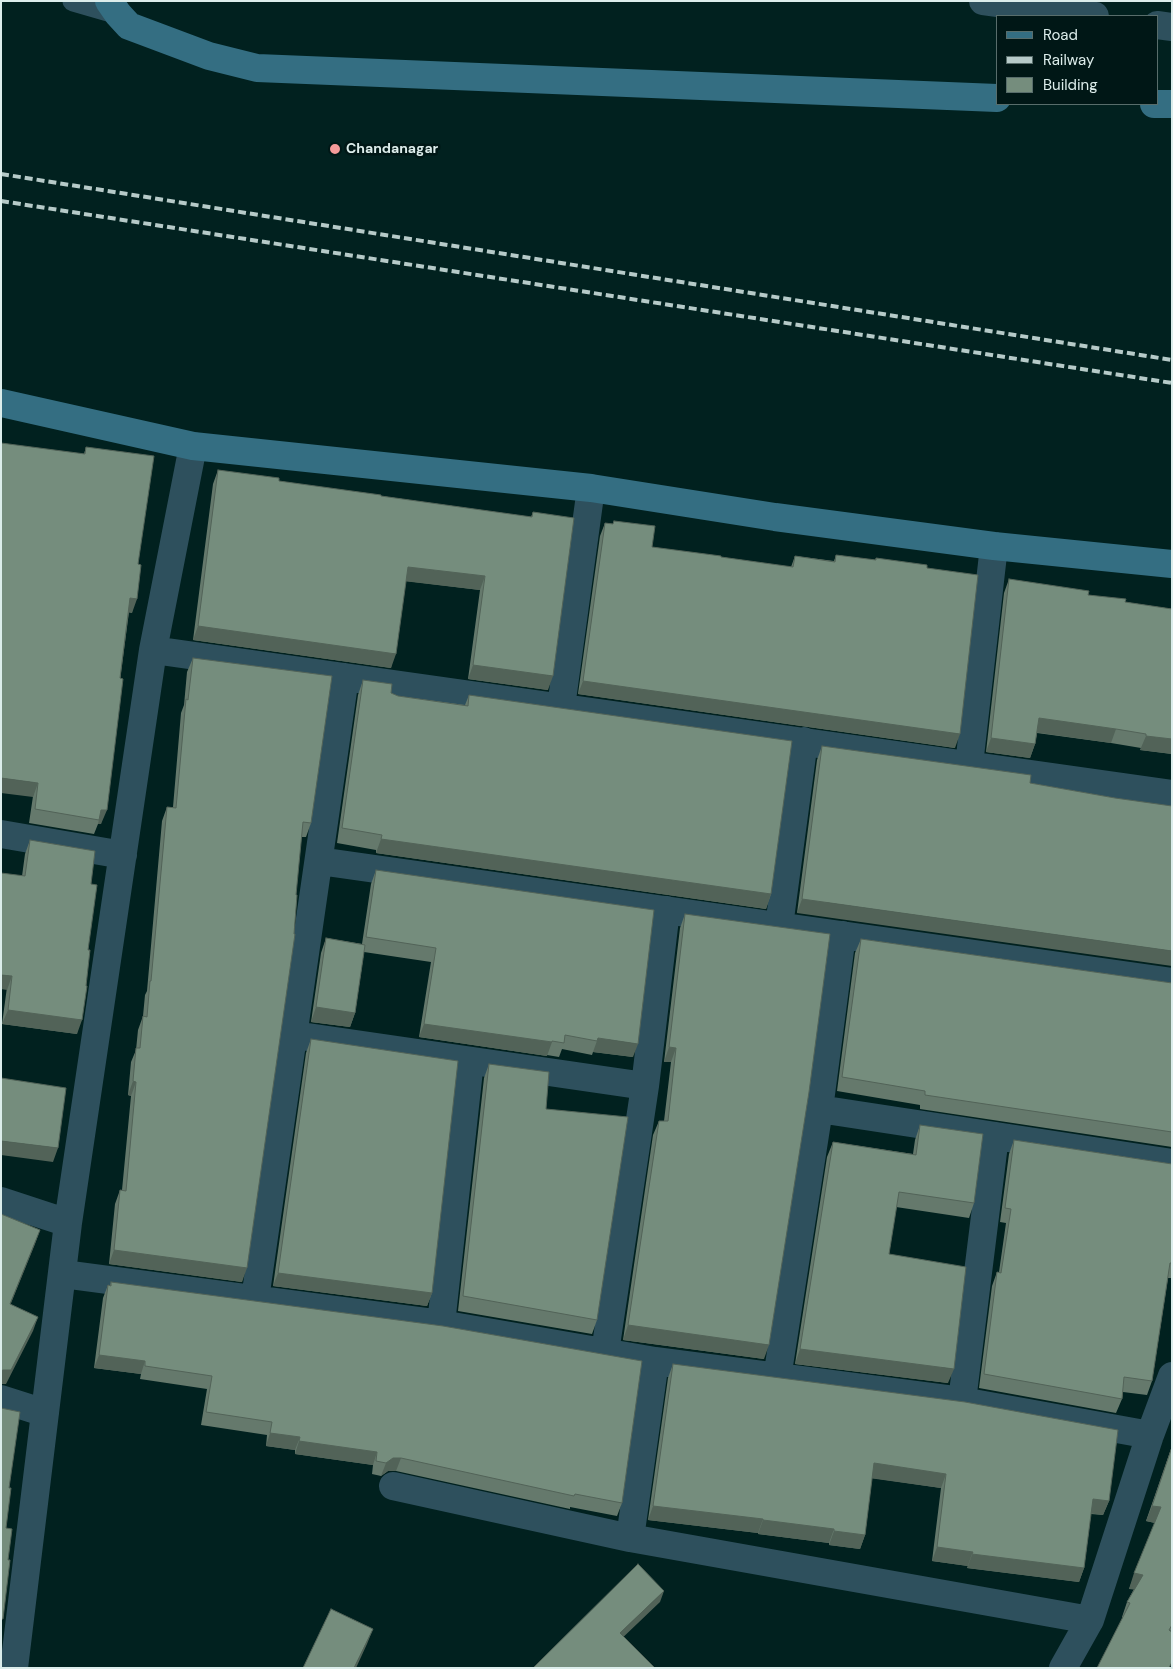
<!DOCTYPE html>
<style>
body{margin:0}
#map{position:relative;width:1173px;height:1669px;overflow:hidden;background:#01211f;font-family:"DM Sans",sans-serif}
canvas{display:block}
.frame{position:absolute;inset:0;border:2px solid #dcedeb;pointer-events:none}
.legend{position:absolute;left:996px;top:15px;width:162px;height:90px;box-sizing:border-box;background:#001716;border:1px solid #586d6b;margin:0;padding:6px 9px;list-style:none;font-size:15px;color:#dcedeb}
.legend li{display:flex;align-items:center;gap:10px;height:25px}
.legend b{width:25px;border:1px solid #586d6b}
</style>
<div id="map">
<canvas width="1173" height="1669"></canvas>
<div class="frame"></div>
<ul class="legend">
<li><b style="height:6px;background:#346e82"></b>Road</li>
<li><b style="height:6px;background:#b6cac8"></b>Railway</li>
<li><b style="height:14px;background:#758d7d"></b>Building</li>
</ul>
</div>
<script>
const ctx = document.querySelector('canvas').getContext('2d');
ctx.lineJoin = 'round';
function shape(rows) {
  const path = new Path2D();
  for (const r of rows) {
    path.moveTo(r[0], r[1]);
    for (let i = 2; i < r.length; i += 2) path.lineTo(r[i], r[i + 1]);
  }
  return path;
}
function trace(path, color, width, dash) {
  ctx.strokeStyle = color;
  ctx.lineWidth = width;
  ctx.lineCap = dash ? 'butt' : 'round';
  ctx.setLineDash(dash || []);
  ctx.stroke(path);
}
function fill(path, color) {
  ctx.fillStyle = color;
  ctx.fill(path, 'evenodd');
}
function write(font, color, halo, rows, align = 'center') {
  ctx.font = font + ' "DM Sans",sans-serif';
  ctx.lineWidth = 5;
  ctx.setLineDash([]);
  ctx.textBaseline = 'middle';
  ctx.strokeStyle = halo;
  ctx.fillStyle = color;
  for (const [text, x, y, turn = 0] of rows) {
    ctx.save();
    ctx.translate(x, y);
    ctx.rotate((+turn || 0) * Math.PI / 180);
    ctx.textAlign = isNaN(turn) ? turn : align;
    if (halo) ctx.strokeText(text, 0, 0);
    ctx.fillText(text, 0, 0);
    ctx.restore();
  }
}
trace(shape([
 [73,1,118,14]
]), '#2e505d', 21);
trace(shape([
 [983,1,1095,16],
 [1157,25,1172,27],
 [153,650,1172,794],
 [561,707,591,488],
 [969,765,994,546],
 [1,834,123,855],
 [319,861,1172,982],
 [779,926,804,741],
 [294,1035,645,1086],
 [819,1109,1172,1163],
 [1,1201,68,1223],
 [63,1274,441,1324,655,1361,962,1401,1150,1435],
 [255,1299,345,677],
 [441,1324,470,1061],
 [605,1352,645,1086,666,910],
 [655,1361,630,1538,1090,1620],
 [777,1378,819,1109,842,935],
 [1,1399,45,1413],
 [962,1401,995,1136],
 [393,1486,630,1538],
 [14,1668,68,1223,153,650,193,446],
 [1063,1668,1090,1620,1150,1435,1172,1376]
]), '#2e505d', 28);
trace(shape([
 [109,1,118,14,129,26,209,56,257,68,997,98],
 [1154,104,1172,104],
 [1,403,193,446,591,488,775,517,994,546,1172,564]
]), '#346e82', 28);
trace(shape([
 [1,174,1172,360],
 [1,201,1172,383]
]), '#b6cac8', 4, [8, 4]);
fill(shape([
 [86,447,138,564,132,613,129,612,101,824,98,824,94,834,29,823,84,454],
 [218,470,279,481,381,496,531,517,533,512,548,690,468,679,480,590,406,581,391,668,193,640,213,484],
 [614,521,652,547,721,557,791,567,795,556,834,561,836,555,875,560,876,558,927,568,955,748,578,694,600,536,605,523,613,524],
 [1009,579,1125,602,1172,609,1172,754,1140,750,1141,748,1111,743,1037,733,1035,744,1030,758,986,752,1004,593],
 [193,658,311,823,306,837,301,837,242,1282,109,1264,115,1204,120,1190,122,1190,131,1096,128,1095,131,1062,136,1050,138,1030,143,1016,145,995,147,991,162,821,167,807,173,807,181,713,184,705,187,672],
 [363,680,391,693,398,696,465,705,469,695,771,894,766,909,376,853,376,850,337,843,358,695],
 [822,746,1030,783,1115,798,797,913,817,760],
 [30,840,91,884,77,1034,2,1024,25,854],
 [376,870,633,1057,593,1052,592,1055,562,1049,559,1057,547,1055,547,1056,419,1037,431,962,364,952,355,1013,350,1027,311,1022,321,953,326,938,362,944,371,884],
 [685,914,764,1359,623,1340,653,1135,659,1121,664,1121,671,1062,664,1062,680,928],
 [861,939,1172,983,1172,1147,920,1109,920,1105,837,1091,855,953],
 [311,1039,432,1293,427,1306,273,1286,306,1053],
 [489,1064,546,1109,597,1320,592,1334,458,1311,484,1078],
 [920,1125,974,1203,969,1218,896,1207,889,1254,948,1383,795,1364,827,1157,833,1142,913,1154,915,1140],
 [1014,1140,1172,1164,1172,1278,1168,1278,1152,1381,1147,1395,1123,1392,1122,1399,1116,1413,979,1388,992,1286,997,1272,999,1272,1006,1223,1000,1222,1009,1154],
 [111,1282,622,1503,617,1516,570,1507,570,1509,396,1471,388,1471,381,1476,372,1474,373,1465,295,1454,295,1450,266,1446,267,1435,201,1425,207,1389,140,1379,141,1374,94,1368,103,1298,108,1285,110,1285],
 [673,1364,1109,1501,1103,1515,1091,1514,1084,1568,1079,1582,967,1568,968,1566,932,1561,941,1488,872,1478,865,1535,860,1549,829,1545,829,1543,758,1534,758,1533,648,1520,668,1378],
 [1172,1446,1172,1630,1171,1631,1122,1617,1127,1602,1134,1589,1129,1589,1155,1523,1146,1521]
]), '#65796c');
fill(shape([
 [408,567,485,576,480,590,403,581],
 [130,598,137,599,132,613,125,612],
 [198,626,396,654,391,668,193,640],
 [473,665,553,676,548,690,468,679],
 [583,681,960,734,955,748,578,694],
 [1039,718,1116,729,1111,743,1033,732],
 [1146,736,1172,739,1172,754,1140,750],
 [991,738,1035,744,1030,758,986,752],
 [1,778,38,783,33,797,1,793],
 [101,810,107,810,101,824,98,824],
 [381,839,771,894,766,909,376,853],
 [802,899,1172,951,1172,966,797,913],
 [1,975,12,976,7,990,1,989],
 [316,1007,355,1013,350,1027,311,1022],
 [8,1010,82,1020,77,1034,2,1024],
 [424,1024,552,1042,547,1056,419,1037],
 [598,1038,638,1044,633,1057,593,1052],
 [669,1047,676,1048,671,1062,664,1062],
 [133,1081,136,1082,131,1096,128,1095],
 [1,1141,58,1148,53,1162,1,1155],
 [40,1230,35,1244,5,1318,10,1304],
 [114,1250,247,1268,242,1282,109,1264],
 [278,1273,432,1293,427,1306,273,1286],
 [38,1317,33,1331,6,1384,1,1384,1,1371],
 [628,1325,769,1345,764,1359,623,1340],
 [800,1349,954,1369,948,1383,795,1364],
 [99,1355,145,1361,141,1374,94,1368],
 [270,1433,300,1437,295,1450,266,1446],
 [299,1441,377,1452,373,1465,295,1454],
 [393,1458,401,1458,396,1471,388,1471,381,1476,386,1463],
 [874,1463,946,1474,941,1488,869,1478],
 [1093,1499,1109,1501,1103,1515,1088,1513],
 [653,1506,763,1519,758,1533,648,1520],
 [1152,1506,1161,1507,1155,1523,1146,1521],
 [763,1520,834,1529,829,1543,758,1534],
 [834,1531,865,1535,860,1549,829,1545],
 [937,1547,973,1552,968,1566,932,1561],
 [972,1554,1084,1568,1079,1582,967,1568],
 [1134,1573,1143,1575,1137,1590,1129,1589],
 [664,1591,660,1602,616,1644,620,1633],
 [373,1629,367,1644,356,1668,354,1668]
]), '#526358');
const building = shape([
 [1,443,85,454,86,447,154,456,138,564,141,565,137,599,130,598,120,678,123,679,107,810,101,810,99,820,35,809,38,783,1,778,1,443],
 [218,470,279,478,279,481,381,495,381,496,532,517,533,512,574,518,553,676,473,665,485,576,408,567,396,654,198,626,218,470],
 [614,521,655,526,652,547,721,556,721,557,793,567,795,556,835,562,836,555,876,560,876,558,927,565,927,568,978,575,960,734,583,681,605,523,613,524,614,521],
 [1009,579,1089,591,1088,595,1126,599,1125,602,1172,609,1172,739,1146,736,1146,734,1116,729,1039,718,1035,744,991,738,1009,579],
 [193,658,332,676,311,823,303,822,296,895,297,895,294,934,295,934,247,1268,114,1250,120,1190,126,1191,136,1082,133,1081,136,1048,140,1048,143,1016,147,1017,150,981,151,981,167,807,176,808,186,699,188,700,193,658],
 [363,680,392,684,391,693,398,696,468,706,469,695,792,741,771,894,381,839,382,835,342,828,363,680],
 [822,746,1031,775,1030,783,1115,798,1172,806,1172,951,802,899,822,746],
 [30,840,95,851,91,884,97,885,88,950,90,950,86,986,87,986,82,1020,8,1010,12,976,1,975,1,873,25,876,30,840],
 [376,870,654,910,638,1044,598,1038,597,1041,565,1035,564,1043,552,1041,552,1042,424,1024,436,948,366,937,376,870],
 [685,914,830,934,809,1092,769,1345,628,1325,659,1121,668,1121,676,1048,669,1047,685,914],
 [326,938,365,945,355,1013,316,1007,326,938],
 [861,939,1172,983,1172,1132,925,1095,925,1091,842,1077,861,939],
 [311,1039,458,1061,432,1293,278,1273,311,1039],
 [489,1064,549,1072,546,1109,628,1117,597,1320,463,1296,489,1064],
 [1,1078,66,1088,58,1148,1,1141,1,1078],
 [920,1125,983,1134,974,1203,899,1192,889,1254,966,1267,954,1369,800,1349,833,1142,916,1155,920,1125],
 [1014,1140,1172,1164,1172,1263,1170,1263,1152,1381,1124,1377,1122,1399,984,1374,997,1272,1001,1273,1011,1209,1005,1208,1014,1140],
 [1,1214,40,1230,10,1304,38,1317,11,1370,3,1370,1,1371,1,1214],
 [111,1282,443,1326,642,1361,622,1503,575,1494,574,1496,401,1458,393,1458,386,1463,376,1461,377,1452,299,1441,300,1437,270,1433,272,1422,206,1412,212,1376,145,1366,145,1361,99,1355,108,1285,111,1286,111,1282],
 [673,1364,965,1402,1118,1430,1109,1501,1093,1499,1084,1568,972,1554,973,1552,937,1547,946,1474,874,1463,865,1535,834,1531,834,1529,763,1520,763,1519,653,1506,673,1364],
 [1,1408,20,1412,9,1488,11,1488,6,1528,12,1529,8,1560,10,1560,3,1619,1,1619,1,1408],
 [1172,1447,1172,1625,1169,1630,1172,1632,1172,1662,1169,1668,1097,1668,1130,1603,1127,1602,1143,1575,1134,1573,1161,1507,1152,1506,1172,1447],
 [638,1564,664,1591,620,1633,655,1668,533,1668,638,1564],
 [331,1609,373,1629,354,1668,303,1668,331,1609]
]);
fill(building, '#758d7d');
trace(building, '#526358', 1);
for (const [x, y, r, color] of [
 [335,149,6,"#f59b9a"]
]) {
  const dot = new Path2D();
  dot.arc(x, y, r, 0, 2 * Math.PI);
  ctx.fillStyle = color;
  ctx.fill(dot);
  trace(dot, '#001716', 2);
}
write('bold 14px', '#dcedeb', '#001716', [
 ["Chandanagar",346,149]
], 'left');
</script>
